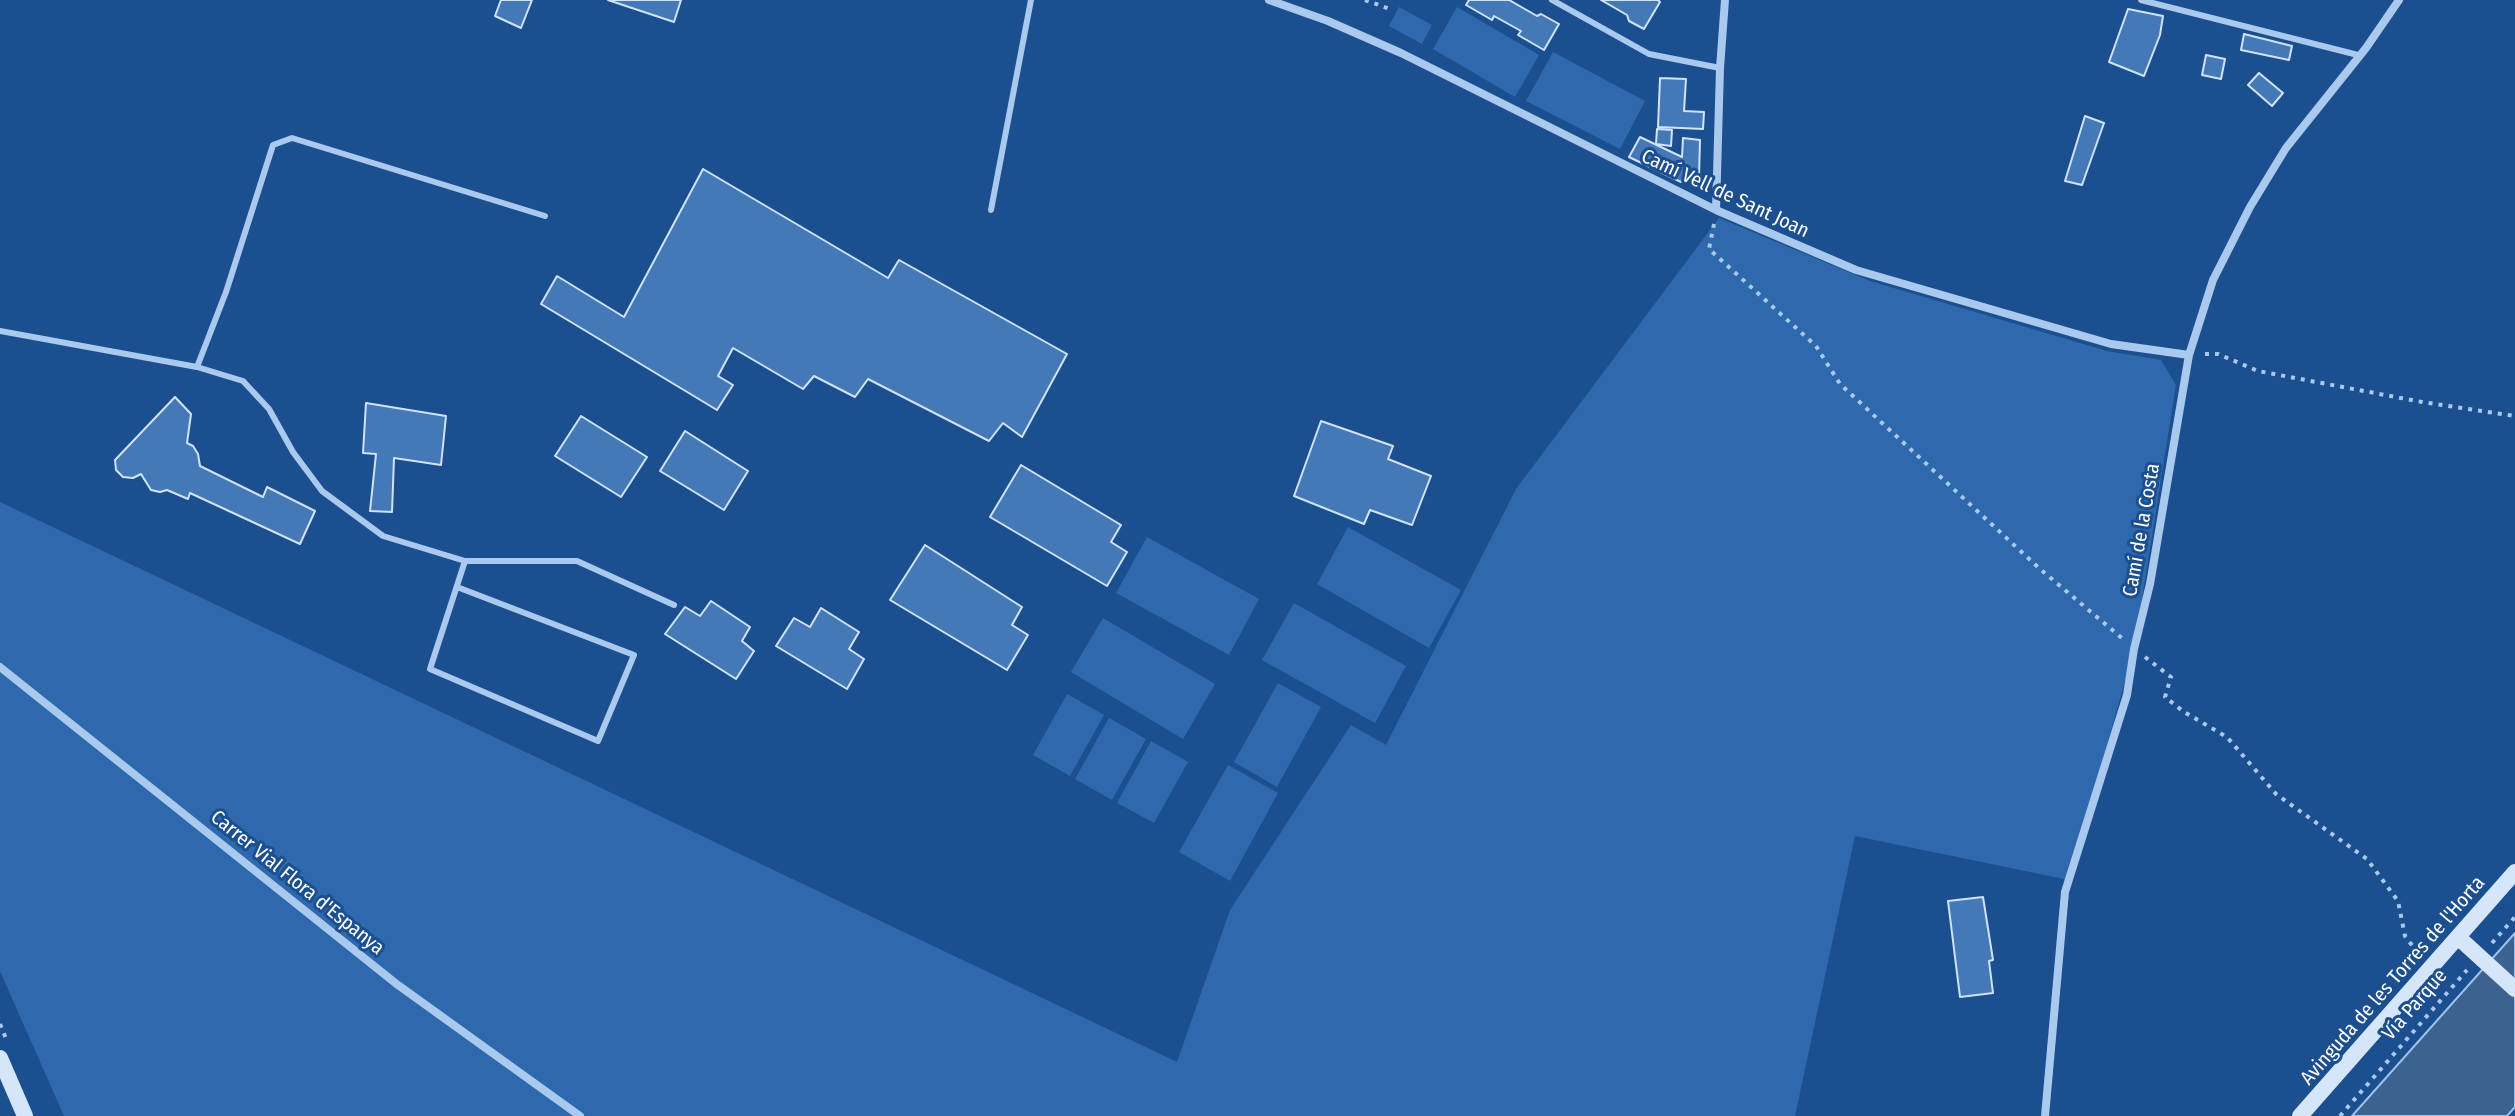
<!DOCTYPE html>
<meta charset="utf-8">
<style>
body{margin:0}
canvas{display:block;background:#1b4f8f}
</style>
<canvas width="2515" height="1116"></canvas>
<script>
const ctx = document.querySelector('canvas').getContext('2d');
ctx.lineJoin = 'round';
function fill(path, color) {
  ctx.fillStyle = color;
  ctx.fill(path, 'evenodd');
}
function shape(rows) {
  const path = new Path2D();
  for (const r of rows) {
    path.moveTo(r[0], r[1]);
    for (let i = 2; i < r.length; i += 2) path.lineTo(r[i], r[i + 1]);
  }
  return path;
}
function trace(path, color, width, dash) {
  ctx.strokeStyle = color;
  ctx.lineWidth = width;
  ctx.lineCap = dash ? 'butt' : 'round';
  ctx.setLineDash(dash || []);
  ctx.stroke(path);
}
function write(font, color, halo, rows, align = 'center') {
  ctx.font = font + ' "Fira Sans Condensed",sans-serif';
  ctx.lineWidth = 6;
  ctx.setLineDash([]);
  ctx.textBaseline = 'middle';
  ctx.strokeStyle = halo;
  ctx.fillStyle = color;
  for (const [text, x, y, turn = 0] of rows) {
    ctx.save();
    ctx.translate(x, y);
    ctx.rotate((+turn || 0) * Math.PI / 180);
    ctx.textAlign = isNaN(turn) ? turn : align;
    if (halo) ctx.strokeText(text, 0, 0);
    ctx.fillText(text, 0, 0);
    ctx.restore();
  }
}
fill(shape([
 [1399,7,1432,25,1422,44,1389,26],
 [1457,7,1539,55,1515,97,1433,49],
 [1553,52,1645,101,1620,149,1526,101],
 [1719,218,1870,281,2107,351,2161,360,2176,385,2134,649,2069,880,1855,836,1795,1116,64,1116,0,971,0,502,1177,1062,1230,910,1351,725,1386,745,1516,489],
 [1348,527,1461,590,1429,648,1317,584],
 [1147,537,1259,599,1229,655,1116,593],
 [1294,603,1406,666,1375,723,1262,660],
 [1103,618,1215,684,1183,739,1071,672],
 [1278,683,1321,707,1277,787,1234,762],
 [1067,694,1104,715,1070,776,1033,755],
 [1109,718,1146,739,1112,800,1075,779],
 [1151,741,1188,762,1154,823,1117,803],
 [1228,765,1278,793,1230,881,1179,852]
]), '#2e69ad');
const water = shape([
 [2515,933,2515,1107,2507,1116,2352,1116,2515,933]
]);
fill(water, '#3c6290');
trace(water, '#9cc4f0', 2);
const building = shape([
 [501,0,532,0,521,28,495,16,501,0],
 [608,0,681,0,674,22,608,0],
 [1469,0,1509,0,1537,16,1541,14,1559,24,1544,50,1518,35,1521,31,1494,16,1492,20,1466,5,1469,0],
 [1601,0,1658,0,1660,2,1644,29,1629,21,1627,15,1601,0],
 [2128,9,2163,16,2160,35,2144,76,2109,62,2128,9],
 [2244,34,2292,46,2289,60,2241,50,2244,34],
 [2206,55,2225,59,2221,79,2202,75,2206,55],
 [2259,73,2283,93,2272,106,2248,85,2259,73],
 [1660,78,1686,79,1684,111,1704,112,1703,129,1658,127,1660,78],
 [2085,116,2104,123,2082,185,2065,181,2085,116],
 [1657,129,1672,130,1671,146,1656,144,1657,129],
 [1640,137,1682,157,1683,138,1700,140,1699,176,1681,182,1629,157,1640,137],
 [703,169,888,278,899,260,1067,354,1022,437,1003,423,989,441,868,379,855,397,814,376,803,389,733,348,718,376,733,385,717,410,541,304,557,276,624,317,703,169],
 [175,397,191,414,187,443,193,446,198,454,200,466,263,497,267,487,315,511,300,544,190,493,188,499,167,490,160,492,151,490,141,474,133,478,123,477,116,470,115,460,175,397],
 [366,403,446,416,441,465,394,458,392,512,370,511,376,454,363,453,366,403],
 [581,416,647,457,621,497,555,456,581,416],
 [1321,421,1393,446,1388,459,1431,476,1412,525,1370,510,1364,524,1294,496,1321,421],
 [685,431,748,471,724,510,660,471,685,431],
 [1021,465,1121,525,1111,542,1127,552,1107,586,990,517,1021,465],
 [925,545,1022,607,1012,625,1028,635,1007,670,890,600,925,545],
 [711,601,750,627,742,641,754,651,736,679,665,634,685,607,700,616,711,601],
 [821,608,859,632,849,649,864,659,847,689,776,646,794,618,810,627,821,608],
 [1983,897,1993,960,1989,961,1993,993,1960,997,1948,901,1983,897]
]);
fill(building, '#4478b7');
trace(building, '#cfe3fa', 2);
trace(shape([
 [1365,0,1390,9],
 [1714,224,1709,249,1816,346,1840,384,2040,569,2123,639],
 [2205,354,2218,354,2258,371,2422,402,2515,416],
 [2145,657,2171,677,2165,697,2184,712,2227,737,2276,794,2367,859,2398,901,2405,936,2420,956],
 [2492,943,2515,917],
 [0,1024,7,1041],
 [2340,1116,2467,970]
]), '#a9c9ee', 4, [4, 6]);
trace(shape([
 [1552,0,1649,54,1720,68],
 [2141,0,2358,55],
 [991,210,1031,0],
 [0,331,197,367,243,381,269,409,293,452,322,491,383,536,465,561,577,561,674,605],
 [197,367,226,292,273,145,292,138,545,216],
 [457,587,634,655,598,741,430,669,465,561]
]), '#a9c9ee', 6);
trace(shape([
 [1269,0,1328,21,1401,53,1716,210,1856,270,2111,344,2189,355],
 [1716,210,1720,68,1725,0],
 [0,667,398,985,580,1116],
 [2045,1116,2065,892,2127,695,2134,649,2150,584,2189,355,2213,280,2250,207,2286,148,2366,48,2399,0]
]), '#a9c9ee', 8);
trace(shape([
 [2459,938,2515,989],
 [0,1058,25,1116],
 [2300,1116,2515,872]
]), '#d6e6fa', 16);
write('20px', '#fff', '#1b4f8f', [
 ["Camí Vell de Sant Joan",1725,194,25],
 ["Camí de la Costa",2142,530,-80],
 ["Carrer Vial Flora d'Espanya",297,883,39],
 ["Avinguda de les Torres de l'Horta",2393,981,-49],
 ["Vía Parque",2415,1005,-49]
]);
</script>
